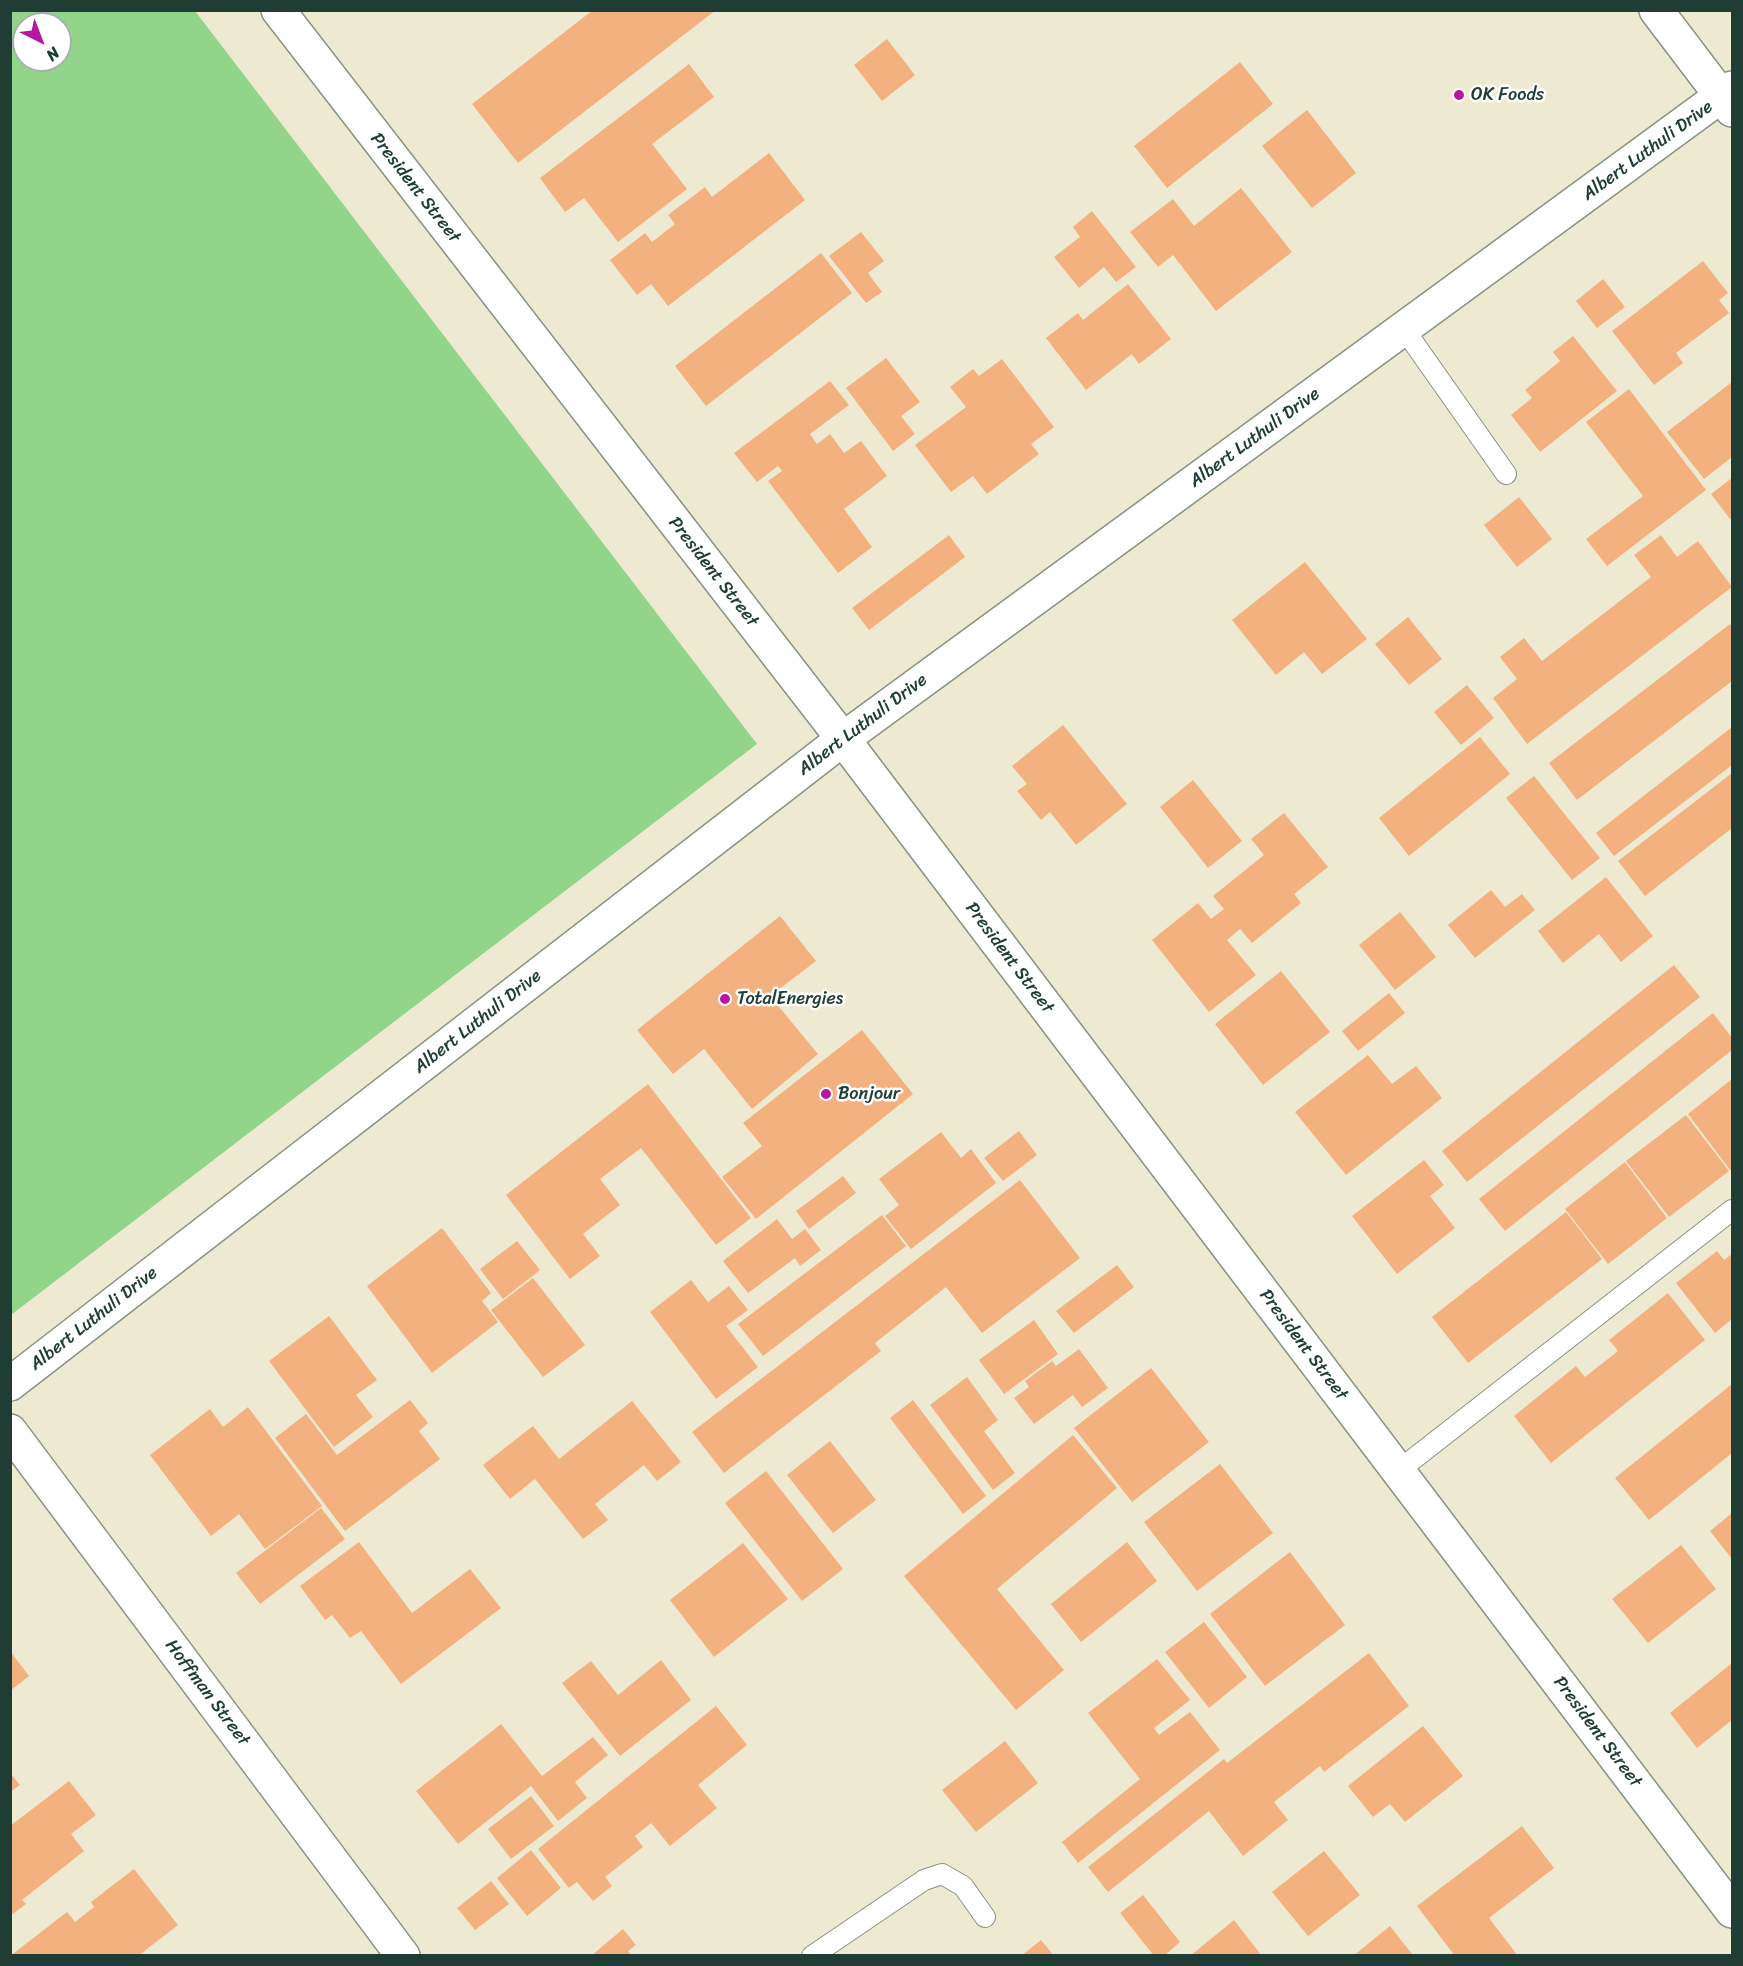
<!DOCTYPE html>
<style>
body{margin:0}
#map{position:relative;width:1743px;height:1966px;overflow:hidden;background:#eeead2;font-family:Sriracha,sans-serif}
canvas{display:block}
.frame{position:absolute;inset:0;border:12px solid #1f3d34;pointer-events:none}
.north{position:absolute;left:12px;top:12px;width:60px;height:60px;box-sizing:border-box;background:#fff;border:2px solid #a5b1ae;border-radius:50%;rotate:138deg;font-size:16px;font-weight:700;line-height:24px;text-align:center;color:#1f3d34}
.north::after{content:'';display:block;margin:auto;width:21px;height:27px;background:#b5179e;clip-path:polygon(50% 0,100% 100%,50% 72%,0 100%)}
</style>
<div id="map">
<canvas width="1743" height="1966"></canvas>
<div class="frame"></div>
<div class="north">N</div>
</div>
<script>
const ctx = document.querySelector('canvas').getContext('2d');
ctx.lineJoin = 'round';
function fill(path, color) {
  ctx.fillStyle = color;
  ctx.fill(path, 'evenodd');
}
function shape(rows) {
  const path = new Path2D();
  for (const r of rows) {
    path.moveTo(r[0], r[1]);
    for (let i = 2; i < r.length; i += 2) path.lineTo(r[i], r[i + 1]);
  }
  return path;
}
function trace(path, color, width, dash) {
  ctx.strokeStyle = color;
  ctx.lineWidth = width;
  ctx.lineCap = dash ? 'butt' : 'round';
  ctx.setLineDash(dash || []);
  ctx.stroke(path);
}
function write(font, color, halo, rows, align = 'center') {
  ctx.font = font + ' Sriracha,sans-serif';
  ctx.lineWidth = 5;
  ctx.setLineDash([]);
  ctx.textBaseline = 'middle';
  ctx.strokeStyle = halo;
  ctx.fillStyle = color;
  for (const [text, x, y, turn = 0] of rows) {
    ctx.save();
    ctx.translate(x, y);
    ctx.rotate((+turn || 0) * Math.PI / 180);
    ctx.textAlign = isNaN(turn) ? turn : align;
    if (halo) ctx.strokeText(text, 0, 0);
    ctx.fillText(text, 0, 0);
    ctx.restore();
  }
}
fill(shape([
 [11,10,195,11,757,744,11,1315],
 [24,24,60,24,60,60,24,60]
]), '#93d48b');
fill(shape([
 [593,10,716,10,518,163,472,104],
 [887,39,915,75,882,101,854,65],
 [1240,62,1273,104,1167,188,1134,146],
 [689,64,714,97,652,144,687,189,618,242,584,198,565,212,540,178],
 [1307,110,1356,173,1312,208,1262,146],
 [769,153,805,200,668,306,651,284,637,295,610,260,645,233,652,242,675,224,668,215,705,187,712,197],
 [1241,188,1292,252,1216,311,1173,255,1158,267,1130,232,1173,199,1194,226],
 [1092,211,1136,267,1116,282,1104,267,1079,288,1054,257,1080,237,1073,227],
 [861,232,884,261,868,273,882,292,866,303,829,256],
 [821,253,852,293,706,406,675,366],
 [1703,261,1728,293,1719,300,1729,313,1676,353,1683,363,1654,385,1612,331],
 [1603,279,1625,307,1597,328,1576,301],
 [1128,284,1171,339,1139,364,1132,354,1086,390,1046,338,1078,313,1083,320],
 [1573,336,1617,391,1540,452,1511,415,1532,398,1525,390,1560,361,1553,352],
 [886,358,920,402,901,416,915,434,893,451,846,388],
 [1002,359,1054,427,1031,444,1039,454,987,494,973,476,951,492,915,445,966,407,950,387,973,369,979,376],
 [830,381,849,405,810,434,817,444,830,434,844,453,861,441,887,476,844,509,872,547,838,573,768,481,782,471,778,466,757,482,734,453],
 [1732,382,1732,457,1704,479,1667,432],
 [1629,389,1706,490,1607,566,1586,539,1643,496,1586,422],
 [1732,478,1732,517,1730,519,1711,494],
 [1519,497,1552,539,1517,567,1484,525],
 [949,535,965,557,869,630,852,608],
 [1661,535,1677,557,1698,541,1732,587,1527,744,1493,698,1517,679,1500,657,1524,638,1542,661,1651,577,1634,555],
 [1305,562,1367,639,1322,674,1304,652,1276,675,1232,620],
 [1408,617,1442,659,1409,685,1375,644],
 [1730,624,1732,628,1732,681,1577,800,1549,763],
 [1467,685,1494,718,1461,745,1434,712],
 [1063,725,1127,804,1076,845,1050,812,1041,820,1017,791,1027,784,1012,766],
 [1732,727,1732,765,1614,856,1596,833],
 [1480,737,1510,774,1409,856,1379,818],
 [1732,773,1732,828,1645,896,1618,861],
 [1534,776,1600,858,1572,880,1506,798],
 [1193,780,1242,841,1208,868,1160,807],
 [1284,813,1328,867,1294,894,1301,903,1252,943,1240,929,1227,940,1256,975,1209,1012,1152,940,1198,903,1211,919,1224,909,1213,896,1264,855,1251,839],
 [1606,877,1653,936,1621,962,1599,934,1563,963,1538,931],
 [1491,890,1505,907,1522,894,1535,910,1475,958,1448,925],
 [1400,912,1436,957,1395,990,1359,945],
 [780,916,816,961,770,996,818,1054,752,1109,704,1049,673,1074,637,1030],
 [1674,965,1700,997,1467,1182,1442,1151],
 [1281,971,1330,1032,1263,1085,1215,1024],
 [1389,993,1405,1013,1358,1051,1342,1031],
 [1713,1013,1732,1038,1732,1050,1505,1231,1479,1199],
 [862,1030,913,1094,756,1219,722,1177,762,1146,743,1123],
 [1368,1055,1392,1084,1416,1066,1442,1098,1346,1175,1295,1112],
 [1732,1079,1732,1168,1730,1170,1688,1114],
 [648,1084,751,1218,716,1245,641,1148,600,1179,620,1205,583,1234,600,1256,570,1279,506,1195],
 [1686,1115,1729,1171,1669,1217,1626,1161],
 [1019,1131,1037,1155,1003,1181,984,1158],
 [941,1132,961,1158,971,1149,996,1183,911,1249,885,1216,899,1205,879,1179],
 [1424,1160,1444,1185,1430,1196,1455,1228,1397,1274,1352,1216],
 [1625,1162,1667,1218,1608,1264,1565,1209],
 [843,1176,856,1193,809,1229,796,1211],
 [1020,1180,1080,1258,982,1333,946,1287,875,1343,881,1351,724,1473,692,1432],
 [1566,1212,1602,1259,1468,1363,1432,1317],
 [882,1215,906,1246,763,1356,738,1324],
 [777,1219,792,1239,805,1229,821,1250,800,1266,795,1258,748,1293,723,1261],
 [442,1228,491,1293,482,1301,498,1322,432,1373,367,1286],
 [517,1241,540,1270,503,1299,480,1269],
 [1717,1251,1724,1260,1732,1254,1732,1319,1715,1333,1676,1283],
 [1117,1265,1134,1287,1074,1333,1056,1311],
 [533,1278,585,1345,543,1377,491,1310],
 [691,1280,708,1302,729,1286,748,1310,726,1326,758,1367,716,1399,650,1312],
 [1668,1293,1705,1340,1551,1463,1514,1416,1576,1366,1585,1377,1618,1351,1609,1340],
 [329,1316,377,1380,356,1395,373,1417,334,1447,269,1361],
 [1034,1320,1058,1354,1004,1394,979,1360],
 [1079,1349,1108,1388,1082,1407,1073,1395,1034,1424,1014,1398,1029,1387,1025,1381,1052,1361,1056,1366],
 [1151,1368,1209,1442,1132,1502,1074,1428],
 [967,1377,998,1420,984,1431,1015,1473,993,1490,930,1405],
 [1732,1384,1732,1453,1649,1520,1615,1478],
 [410,1400,428,1423,419,1431,440,1459,345,1531,275,1438,306,1414,337,1455],
 [913,1400,986,1496,963,1514,890,1418],
 [632,1401,681,1462,657,1481,644,1465,595,1504,608,1520,583,1539,535,1479,510,1499,483,1465,533,1426,559,1459],
 [248,1407,322,1506,265,1549,239,1514,211,1536,150,1455,210,1409,223,1427],
 [1073,1435,1117,1488,997,1589,1064,1670,1016,1710,904,1576],
 [830,1441,876,1500,833,1533,787,1475],
 [1220,1464,1273,1533,1197,1591,1144,1522],
 [766,1471,843,1569,802,1601,725,1503],
 [321,1508,345,1539,260,1604,236,1573],
 [1732,1513,1732,1559,1710,1531],
 [359,1542,412,1613,470,1569,501,1608,401,1684,361,1631,350,1638,332,1615,325,1620,300,1586],
 [1127,1542,1157,1581,1081,1642,1051,1604],
 [743,1543,788,1599,714,1657,670,1600],
 [1681,1545,1716,1589,1648,1643,1612,1599],
 [1290,1552,1345,1625,1265,1686,1210,1614],
 [1204,1622,1247,1677,1209,1708,1165,1652],
 [10,1651,29,1676,10,1691],
 [1369,1653,1409,1706,1324,1772,1320,1766,1274,1802,1288,1820,1243,1856,1209,1811,1108,1892,1088,1867,1224,1759,1227,1763],
 [1157,1659,1190,1700,1154,1728,1159,1735,1190,1712,1220,1750,1078,1863,1062,1842,1140,1779,1088,1713],
 [661,1660,691,1700,620,1756,562,1683,591,1661,618,1695],
 [1732,1663,1732,1720,1697,1748,1670,1713],
 [716,1706,747,1745,698,1785,717,1808,670,1846,651,1823,635,1836,643,1847,605,1877,612,1886,593,1901,577,1882,569,1888,538,1849],
 [501,1724,542,1776,593,1737,608,1755,575,1782,587,1798,558,1821,531,1786,458,1844,416,1791],
 [1423,1726,1463,1776,1405,1822,1390,1804,1373,1817,1348,1786],
 [1005,1741,1038,1783,976,1832,942,1790],
 [10,1773,20,1785,10,1792],
 [69,1781,96,1815,71,1834,84,1851,22,1900,26,1904,10,1916,10,1826],
 [531,1796,554,1826,511,1859,488,1829],
 [1522,1826,1554,1868,1489,1918,1518,1956,1455,1956,1417,1906],
 [531,1850,561,1888,527,1916,497,1878],
 [1324,1851,1360,1895,1308,1936,1272,1892],
 [134,1869,178,1925,138,1956,10,1956,67,1912,75,1922,94,1907,91,1902],
 [491,1881,509,1904,475,1930,457,1908],
 [1143,1895,1180,1942,1164,1956,1154,1956,1120,1913],
 [1234,1920,1262,1956,1190,1956],
 [1390,1926,1412,1954,1353,1956],
 [623,1929,636,1945,628,1951,632,1956,591,1956],
 [1041,1940,1054,1956,1021,1956]
]), '#f3b17f');
const lane = shape([
 [1404,329,1506,474],
 [1398,1471,1732,1210],
 [812,1956,924,1880,942,1874,963,1886,985,1917]
]);
const street = shape([
 [1656,10,1732,110],
 [843,739,1732,1911],
 [10,1431,403,1956]
]);
const secondary = shape([
 [278,10,843,739]
]);
const primary = shape([
 [10,1384,843,739,1732,88]
]);
trace(lane, '#869483', 22);
trace(street, '#869483', 36);
trace(secondary, '#869483', 36);
trace(primary, '#869483', 36);
trace(lane, '#fff', 20);
trace(street, '#fff', 33);
trace(secondary, '#fff', 33);
trace(primary, '#fff', 33);
for (const [x, y, r, color] of [
 [1459,95,6,"#b5179e"],
 [725,999,6,"#b5179e"],
 [826,1094,6,"#b5179e"]
]) {
  const dot = new Path2D();
  dot.arc(x, y, r, 0, 2 * Math.PI);
  ctx.fillStyle = color;
  ctx.fill(dot);
  trace(dot, '#fff', 2);
}
write('18px', '#1f3d34', '#fff', [
 ["OK Foods",1471,95],
 ["TotalEnergies",737,999],
 ["Bonjour",838,1094]
], 'left');
write('18px', '#1f3d34', '#fff', [
 ["Albert Luthuli Drive",1648,151,-36],
 ["President Street",415,188,52],
 ["Albert Luthuli Drive",1255,438,-36],
 ["President Street",713,572,52],
 ["Albert Luthuli Drive",863,725,-37],
 ["President Street",1009,958,53],
 ["Albert Luthuli Drive",478,1022,-38],
 ["Albert Luthuli Drive",94,1319,-38],
 ["President Street",1303,1345,53],
 ["Hoffman Street",207,1693,53],
 ["President Street",1597,1732,53]
]);
</script>
